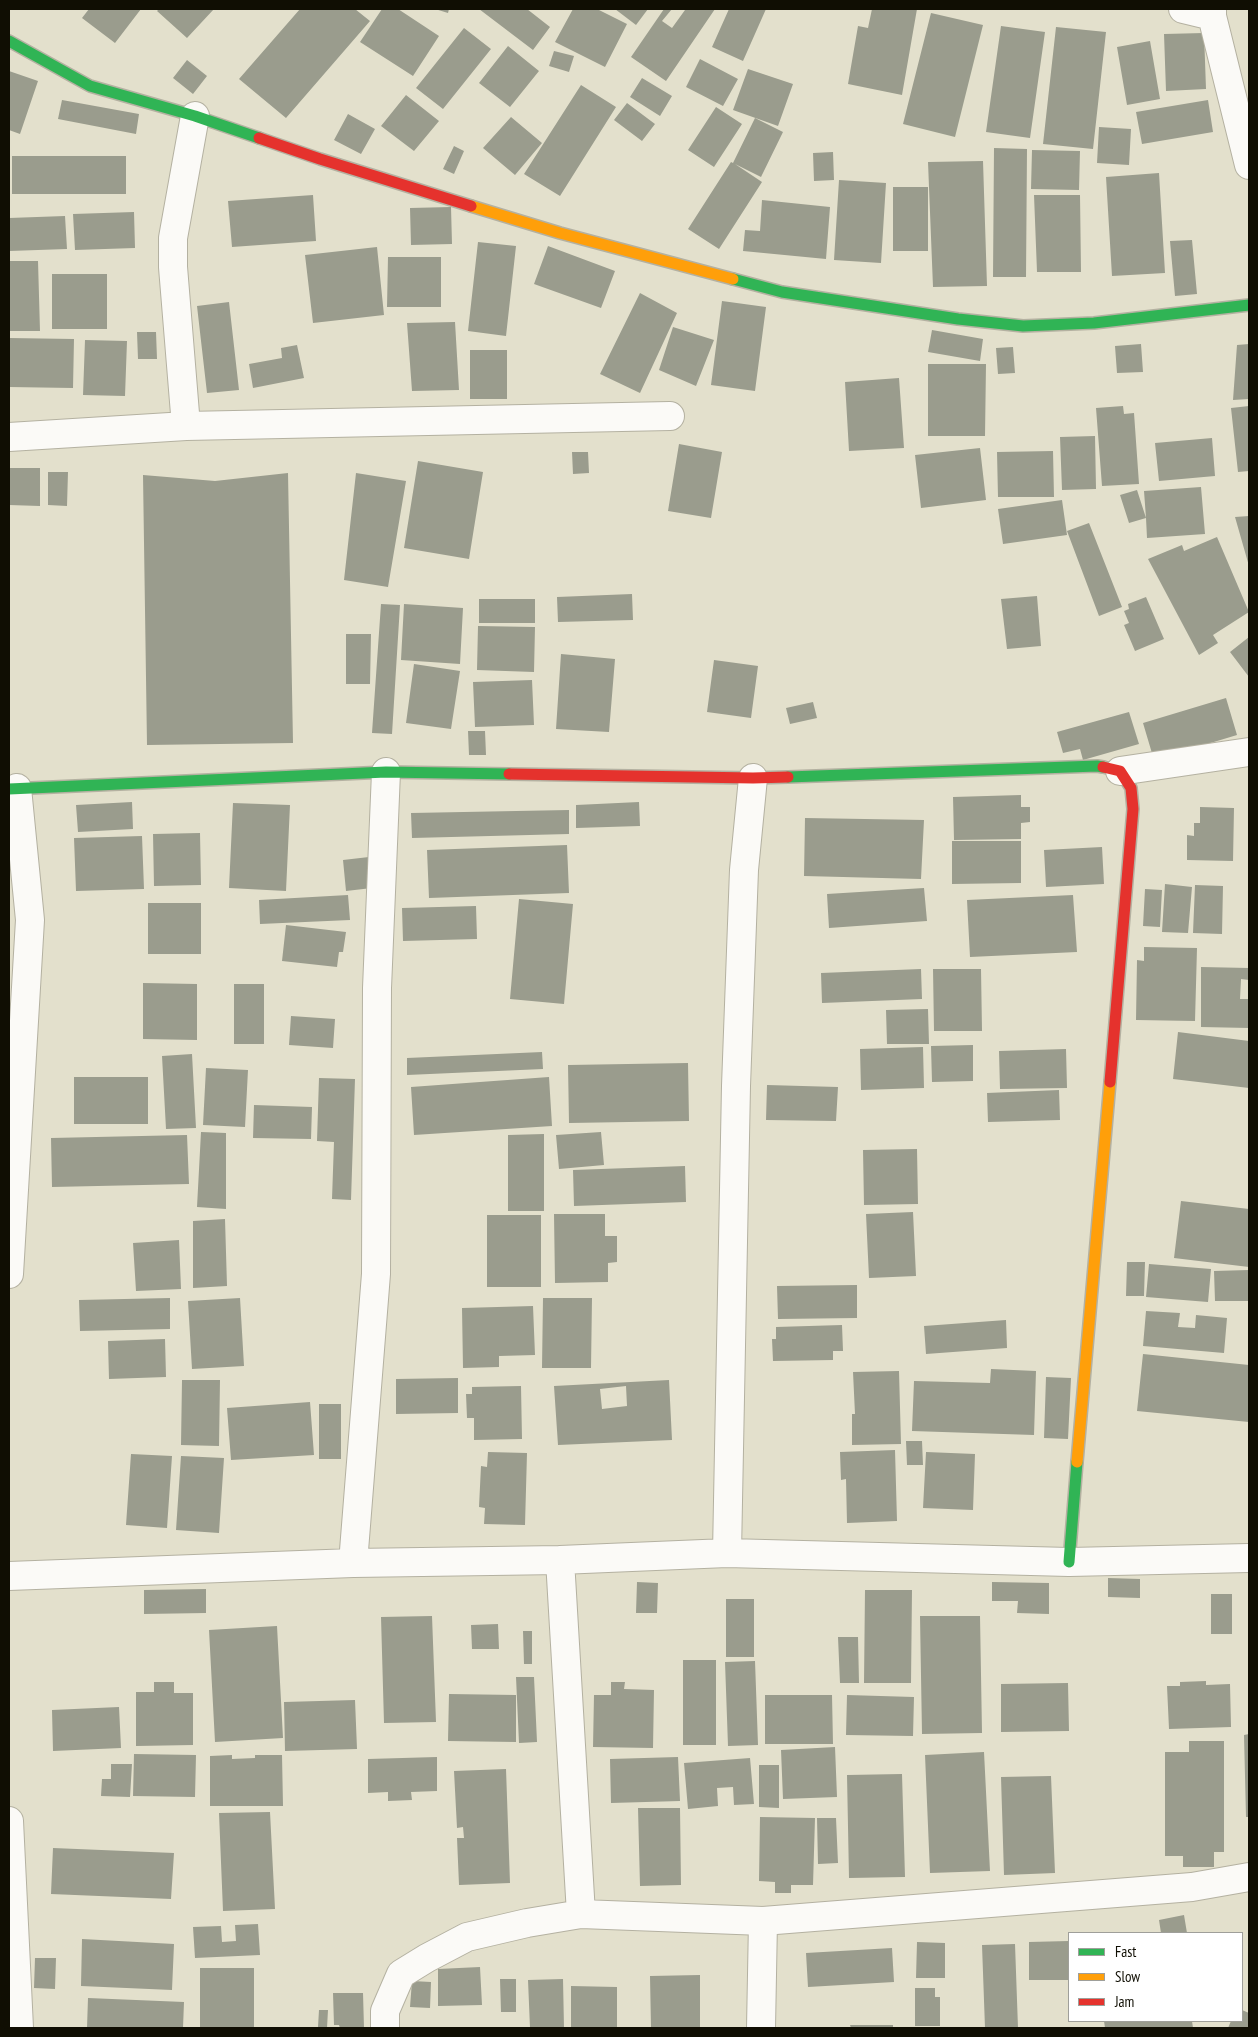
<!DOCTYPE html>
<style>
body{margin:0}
#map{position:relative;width:1258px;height:2037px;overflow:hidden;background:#e3e0cc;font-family:"PT Sans Narrow",sans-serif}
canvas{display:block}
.frame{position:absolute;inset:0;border:10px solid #100e03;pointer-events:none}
.legend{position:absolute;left:1068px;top:1932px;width:175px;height:90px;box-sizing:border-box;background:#fff;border:1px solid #9f9f9a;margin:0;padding:6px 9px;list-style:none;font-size:15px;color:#100e03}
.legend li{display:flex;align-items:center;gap:10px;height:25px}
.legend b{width:25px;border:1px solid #9f9f9a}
</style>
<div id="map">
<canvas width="1258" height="2037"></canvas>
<div class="frame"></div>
<ul class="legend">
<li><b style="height:6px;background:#30b455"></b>Fast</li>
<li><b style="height:6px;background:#ff9f0a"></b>Slow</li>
<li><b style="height:6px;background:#e5322d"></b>Jam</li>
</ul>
</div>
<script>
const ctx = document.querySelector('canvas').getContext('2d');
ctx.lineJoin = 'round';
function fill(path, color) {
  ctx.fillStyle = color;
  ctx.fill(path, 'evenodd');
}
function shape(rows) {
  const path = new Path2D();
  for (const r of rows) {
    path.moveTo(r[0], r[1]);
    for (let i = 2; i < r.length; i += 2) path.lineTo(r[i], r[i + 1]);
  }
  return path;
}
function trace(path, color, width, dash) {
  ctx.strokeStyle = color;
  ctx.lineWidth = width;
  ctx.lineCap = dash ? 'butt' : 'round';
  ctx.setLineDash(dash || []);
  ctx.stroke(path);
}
fill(shape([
 [89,9,141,9,115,43,82,18],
 [159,9,214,9,187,38,157,11],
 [300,9,355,9,370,21,286,118,239,79],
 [382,9,398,9,439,36,413,76,360,42],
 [435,9,449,9,448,13],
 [479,9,527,9,550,27,533,50],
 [573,9,597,9,627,24,605,67,555,42],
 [615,9,648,9,636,25],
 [664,9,672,9,662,21,672,28,685,10,683,9,715,9,666,81,631,57],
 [729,9,766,9,743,61,712,47],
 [872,9,917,9,902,95,848,84,858,26,868,28],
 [931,13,983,25,955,137,903,124],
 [1001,26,1045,32,1030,138,986,132],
 [1056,27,1106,32,1093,149,1043,144],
 [464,28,491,49,443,109,416,88],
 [1204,33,1206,89,1166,91,1164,34],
 [1150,41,1160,99,1127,105,1117,47],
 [508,46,539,71,510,107,479,83],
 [554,51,574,56,569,72,549,66],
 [700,59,738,79,723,106,686,87],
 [187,60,207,76,193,94,173,78],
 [748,69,793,84,778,126,733,110],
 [9,71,38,81,20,134,9,130],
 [642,78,672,96,660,116,630,97],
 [581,85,616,107,560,196,524,174],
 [406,95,439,121,414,151,381,126],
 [62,100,139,114,136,134,58,119],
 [1208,100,1213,132,1142,144,1136,112],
 [627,103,655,124,642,141,614,120],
 [716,107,742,124,714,167,688,150],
 [348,114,375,129,361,154,334,140],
 [511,117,542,143,515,175,483,148],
 [755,118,783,132,761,177,735,164,762,182,719,249,688,229,731,162,733,163],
 [1099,127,1131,129,1129,165,1097,163],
 [454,146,464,151,454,174,443,169],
 [994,148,1027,149,1026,277,993,277],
 [1032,150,1080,151,1079,190,1031,189],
 [833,152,834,180,814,181,813,153],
 [12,156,126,156,126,194,12,194],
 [983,161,987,286,933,287,928,162],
 [1159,173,1165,273,1112,276,1106,177],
 [839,180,886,183,881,263,834,260],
 [893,187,928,187,928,251,893,251],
 [313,195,316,241,232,247,228,201],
 [1034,195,1080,195,1081,272,1037,272],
 [762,200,830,207,826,259,743,251,745,230,760,231],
 [451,207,452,244,411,245,410,208],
 [134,212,135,248,75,250,73,214],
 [65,216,67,249,9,251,9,218],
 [1192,240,1197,294,1175,296,1170,241],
 [478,242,516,246,506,336,468,331],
 [548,246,615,271,601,308,534,284],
 [377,247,384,315,313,323,305,255],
 [388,257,441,257,441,307,387,307],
 [9,261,38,261,40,331,9,331],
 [52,274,107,274,107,329,52,329],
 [640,293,677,313,640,393,600,374],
 [722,301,766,307,755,391,711,385],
 [229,302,239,390,207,393,197,306],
 [455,322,459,390,412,391,407,323],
 [673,327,714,340,696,386,659,370],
 [932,330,983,339,980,361,928,352],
 [137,332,156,332,157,359,138,359],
 [9,338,74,339,73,388,9,387],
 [85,340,127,341,125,396,83,395],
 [1141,344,1143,372,1117,373,1115,346],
 [1249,344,1249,399,1233,400,1237,345],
 [297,345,304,378,253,388,249,364,282,358,281,348],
 [1013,347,1015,373,998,374,996,348],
 [470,350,507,350,507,399,470,399],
 [928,364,986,364,985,436,928,436],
 [899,378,904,448,849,451,845,382],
 [1123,406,1124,414,1134,413,1139,484,1102,486,1096,408],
 [1249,406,1249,471,1238,472,1231,408],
 [1095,436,1096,489,1062,490,1060,437],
 [1212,438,1215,476,1159,481,1155,443],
 [679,444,722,452,711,518,668,511],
 [980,448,986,500,921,508,915,455],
 [1053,451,1054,497,998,497,997,452],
 [572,452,588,452,589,473,573,474],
 [418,461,483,472,469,559,404,548],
 [9,468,40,468,40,506,9,505],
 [48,472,68,472,67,506,48,505],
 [288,473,293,743,147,745,143,475,215,481],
 [356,473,406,481,388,587,344,580],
 [1201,487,1205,534,1147,538,1146,518,1129,523,1120,495,1137,490,1146,518,1144,491],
 [1062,500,1067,535,1003,544,998,509],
 [1249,516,1249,566,1235,517],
 [1089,523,1122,607,1099,616,1067,531],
 [1217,537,1249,612,1213,635,1218,643,1199,655,1148,559,1182,545,1184,551],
 [632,594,633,620,558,622,557,597],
 [1037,596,1041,646,1007,649,1001,599],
 [1146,597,1164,639,1135,651,1124,625,1129,623,1124,611,1129,609,1128,604],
 [479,599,535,599,535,623,479,623],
 [381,604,400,605,392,734,372,733],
 [404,604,463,608,460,664,401,660],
 [478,626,535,627,534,672,477,670],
 [346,634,371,634,370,684,346,684],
 [1249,637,1249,677,1230,652],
 [561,654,615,659,609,732,556,729],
 [714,660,758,666,751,718,707,712],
 [414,664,460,671,451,729,406,723],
 [532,680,534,725,475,727,473,682],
 [1226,698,1237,735,1154,760,1143,723],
 [813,702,817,718,790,724,786,708],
 [1129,712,1139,744,1083,760,1080,749,1063,753,1057,732],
 [468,731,485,731,486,755,469,755],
 [1021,795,1021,807,1030,807,1030,822,1021,823,1021,839,954,840,953,797],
 [132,802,133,829,78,832,76,805],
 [639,802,640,826,576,828,576,805],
 [233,803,290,805,286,891,229,888],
 [1200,807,1234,808,1233,861,1187,860,1187,835,1194,836,1194,823,1200,823],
 [569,810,569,834,412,838,411,813],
 [805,818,924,820,921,879,804,876],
 [200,833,201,885,154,886,153,834],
 [142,836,144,889,76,891,74,838],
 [952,841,1021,841,1021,883,952,884],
 [567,845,569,893,429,898,427,850],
 [1102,847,1104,884,1046,887,1044,850],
 [369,857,372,888,346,891,343,860],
 [1165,884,1192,887,1188,933,1162,932],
 [1195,885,1223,886,1222,934,1193,933],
 [924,888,927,921,829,928,827,894],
 [1145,889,1162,890,1160,927,1143,926],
 [348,895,350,920,260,924,259,900],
 [1073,895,1077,952,970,957,967,900],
 [519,899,573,904,564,1004,510,999],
 [148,903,201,903,201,954,148,954],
 [476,906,477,939,403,941,402,908],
 [286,925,346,932,343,952,339,952,337,967,282,961],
 [1144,947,1197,948,1195,1021,1136,1020,1137,960,1144,961],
 [1201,967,1249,968,1249,980,1241,979,1240,999,1249,999,1249,1028,1201,1027],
 [921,969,922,999,822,1003,821,973],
 [933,969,981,969,982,1031,934,1031],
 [143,983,197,984,197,1040,143,1039],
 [234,984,264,984,264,1044,234,1044],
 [928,1009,929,1044,887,1044,886,1010],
 [291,1016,335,1019,333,1048,289,1045],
 [1178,1032,1249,1041,1249,1088,1173,1079],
 [973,1045,973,1081,932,1082,931,1046],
 [923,1047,924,1088,861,1090,860,1049],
 [1066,1049,1067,1088,1000,1089,999,1051],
 [542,1052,543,1069,407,1075,407,1058],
 [192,1054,196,1128,166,1129,162,1056],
 [688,1063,689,1121,569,1123,568,1065],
 [206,1068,248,1070,245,1127,203,1125],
 [74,1077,148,1077,148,1124,74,1124],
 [549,1077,552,1126,414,1135,411,1087],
 [319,1078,355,1079,351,1200,332,1199,334,1142,317,1141],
 [767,1085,838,1087,836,1121,766,1120],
 [1059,1090,1060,1120,988,1122,987,1093],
 [254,1105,312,1107,311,1139,253,1138],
 [201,1132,226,1133,226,1209,197,1207],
 [601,1132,604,1165,559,1169,556,1135],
 [544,1134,544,1211,508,1211,508,1135],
 [187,1135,189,1184,52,1187,51,1138],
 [917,1149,918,1204,864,1205,863,1150],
 [685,1166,686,1202,574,1206,573,1170],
 [1181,1201,1249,1209,1249,1267,1174,1258],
 [913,1212,916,1276,869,1278,866,1214],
 [554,1214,605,1214,605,1236,617,1236,617,1262,608,1263,608,1282,555,1283],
 [487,1215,541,1215,541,1287,487,1287],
 [225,1219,227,1286,193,1288,193,1221],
 [179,1240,181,1289,136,1291,133,1243],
 [1127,1262,1145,1262,1144,1296,1126,1296],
 [1149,1264,1211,1269,1208,1302,1146,1297],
 [1249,1270,1249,1301,1215,1301,1214,1271],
 [857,1285,857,1318,778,1319,777,1286],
 [170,1298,170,1329,80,1331,79,1300],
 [240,1298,244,1366,192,1369,188,1301],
 [543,1298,592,1298,591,1368,542,1368],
 [533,1306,535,1355,499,1356,499,1367,463,1368,462,1308],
 [1146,1311,1180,1313,1178,1327,1195,1328,1196,1315,1227,1318,1224,1353,1143,1346],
 [1006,1320,1007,1348,926,1354,924,1326],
 [842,1325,843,1351,833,1351,833,1360,773,1361,772,1339,776,1339,776,1327],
 [165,1339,166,1377,109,1379,108,1341],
 [1143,1354,1249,1365,1249,1422,1137,1411],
 [991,1369,1036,1371,1034,1435,912,1431,914,1381,990,1383],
 [899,1371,901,1444,852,1445,852,1414,855,1414,853,1372],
 [1046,1377,1071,1378,1068,1439,1044,1438],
 [458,1378,458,1413,396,1414,396,1379],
 [182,1380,220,1380,219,1446,181,1445],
 [669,1380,672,1440,558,1445,554,1386],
 [626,1386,627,1406,602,1409,600,1389],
 [521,1386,522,1439,474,1440,474,1418,467,1418,466,1394,472,1394,472,1387],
 [310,1402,314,1455,231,1460,227,1408],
 [319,1404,341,1404,341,1459,319,1459],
 [906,1441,922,1441,923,1465,907,1465],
 [895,1450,897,1521,847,1523,846,1479,841,1480,840,1452],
 [488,1452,527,1453,525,1525,484,1524,485,1508,479,1507,481,1466,487,1467],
 [926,1452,975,1454,973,1510,923,1508],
 [131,1454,172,1456,167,1528,126,1525],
 [181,1456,224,1458,219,1533,176,1530],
 [1108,1578,1140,1579,1140,1598,1108,1597],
 [637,1582,658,1583,657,1613,636,1613],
 [992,1582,1049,1583,1049,1614,1017,1613,1018,1601,992,1601],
 [206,1589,206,1613,144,1614,144,1590],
 [865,1590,912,1590,911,1683,864,1683],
 [1211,1594,1232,1594,1232,1634,1211,1634],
 [726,1599,754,1599,754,1657,726,1657],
 [432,1616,436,1722,384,1723,381,1617],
 [920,1616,980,1616,982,1733,922,1734],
 [498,1624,499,1649,472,1649,471,1625],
 [277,1626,283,1738,215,1742,209,1630],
 [523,1631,532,1631,532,1664,524,1664],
 [838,1637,858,1637,859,1683,840,1683],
 [683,1660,716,1660,716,1745,683,1745],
 [755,1661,758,1745,728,1746,725,1662],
 [516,1677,534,1677,537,1742,519,1743],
 [1206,1681,1206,1685,1230,1684,1231,1727,1169,1729,1167,1686,1180,1686,1180,1682],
 [154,1682,174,1682,174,1693,193,1693,193,1745,136,1746,136,1692,154,1692],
 [611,1682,625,1682,624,1689,654,1690,653,1748,593,1747,594,1695,611,1695],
 [1068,1683,1069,1731,1001,1732,1001,1684],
 [449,1694,516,1695,516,1742,448,1741],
 [765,1695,832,1695,833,1744,765,1744],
 [847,1695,914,1697,913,1736,846,1735],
 [355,1700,357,1749,285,1751,284,1702],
 [119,1707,121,1748,53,1751,52,1710],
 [1249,1734,1249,1817,1246,1817,1244,1735],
 [1189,1741,1224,1741,1224,1852,1214,1852,1214,1867,1183,1867,1183,1856,1165,1856,1165,1752,1189,1752],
 [835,1747,837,1797,783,1799,781,1750],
 [984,1752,990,1871,930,1873,925,1755],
 [134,1754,196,1755,195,1797,133,1796],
 [232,1755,232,1759,255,1758,255,1755,282,1755,283,1806,210,1806,210,1756],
 [437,1757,437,1791,411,1792,412,1800,388,1801,388,1792,368,1793,368,1759],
 [678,1757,680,1801,611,1803,610,1759],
 [750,1758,754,1804,734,1805,733,1787,717,1788,718,1806,688,1809,684,1763],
 [111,1764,132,1764,130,1797,101,1796,102,1779,111,1779],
 [759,1765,779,1765,779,1808,759,1807],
 [506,1769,510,1883,459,1885,457,1838,464,1838,463,1827,457,1828,454,1771],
 [902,1774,905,1877,849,1878,847,1775],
 [1051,1776,1055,1873,1004,1875,1001,1777],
 [638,1808,680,1808,681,1885,640,1886],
 [270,1812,275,1909,223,1911,219,1813],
 [760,1817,815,1818,813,1885,791,1885,791,1893,775,1893,775,1882,759,1881],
 [817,1818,836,1818,838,1863,818,1864],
 [53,1848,174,1853,171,1899,51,1894],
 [1184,1915,1187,1933,1161,1933,1159,1920],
 [258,1924,260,1955,195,1958,193,1927,221,1926,222,1942,236,1941,235,1925],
 [82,1939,174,1944,172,1990,81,1986],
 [1069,1941,1069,1980,1029,1980,1029,1942],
 [917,1942,945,1943,945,1978,916,1978],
 [1015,1944,1018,2028,985,2028,982,1945],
 [892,1948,894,1982,808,1987,806,1953],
 [35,1958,56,1958,55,1989,34,1988],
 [480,1967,482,2005,438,2006,438,1969],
 [200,1968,254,1968,254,2028,200,2028],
 [700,1975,700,2028,651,2028,650,1976],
 [500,1979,516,1979,516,2012,501,2012],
 [563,1979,564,2028,530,2028,528,1980],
 [412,1981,431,1982,430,2008,410,2007],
 [571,1986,617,1987,617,2028,571,2028],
 [915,1988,935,1988,935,1997,940,1997,940,2026,915,2026],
 [333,1993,363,1993,364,2028,340,2028,339,2025,334,2025],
 [88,1998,184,2002,183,2028,87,2028],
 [319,2010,328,2010,327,2028,318,2027],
 [1242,2010,1249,2013,1249,2028,1228,2028,1231,2021,1242,2021],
 [1104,2021,1192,2021,1193,2028,1105,2028],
 [850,2025,893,2025,893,2028,851,2028]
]), '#9a9c8d');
const street = shape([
 [1183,9,1212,16],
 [1212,9,1212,16,1249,165],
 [186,426,173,267,173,238,195,116],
 [9,437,186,426,670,416],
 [1120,771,1249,752],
 [9,1274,30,920,17,788],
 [727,1553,736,1086,744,870,753,778],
 [560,1560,581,1914],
 [353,1563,376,1274,377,988,386,772],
 [9,1576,353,1563,560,1560,727,1553,1069,1562,1249,1558],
 [9,1821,19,2028],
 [385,2028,385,2011,401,1974,427,1958,467,1937,527,1923,581,1914,763,1921,1192,1887,1249,1877],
 [761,2028,763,1921]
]);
const fast = shape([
 [9,41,90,86,195,116,259,138],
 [733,279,782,292,958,319,1023,326,1094,323,1249,305],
 [788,777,1097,766,1103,767],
 [9,789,386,772,509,774],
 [1069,1562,1077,1462]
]);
const slow = shape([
 [471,206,560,233,733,279],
 [1077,1462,1110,1082]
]);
const jam = shape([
 [259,138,320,159,471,206],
 [1103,767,1120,771,1131,788,1133,809,1110,1082],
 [509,774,753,778,788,777]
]);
trace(street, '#b4b1a1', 30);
trace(fast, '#b4b1a1', 14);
trace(slow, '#b4b1a1', 14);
trace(jam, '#b4b1a1', 14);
trace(street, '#fbfaf7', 28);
trace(fast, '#30b455', 11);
trace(slow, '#ff9f0a', 11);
trace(jam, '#e5322d', 11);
</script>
